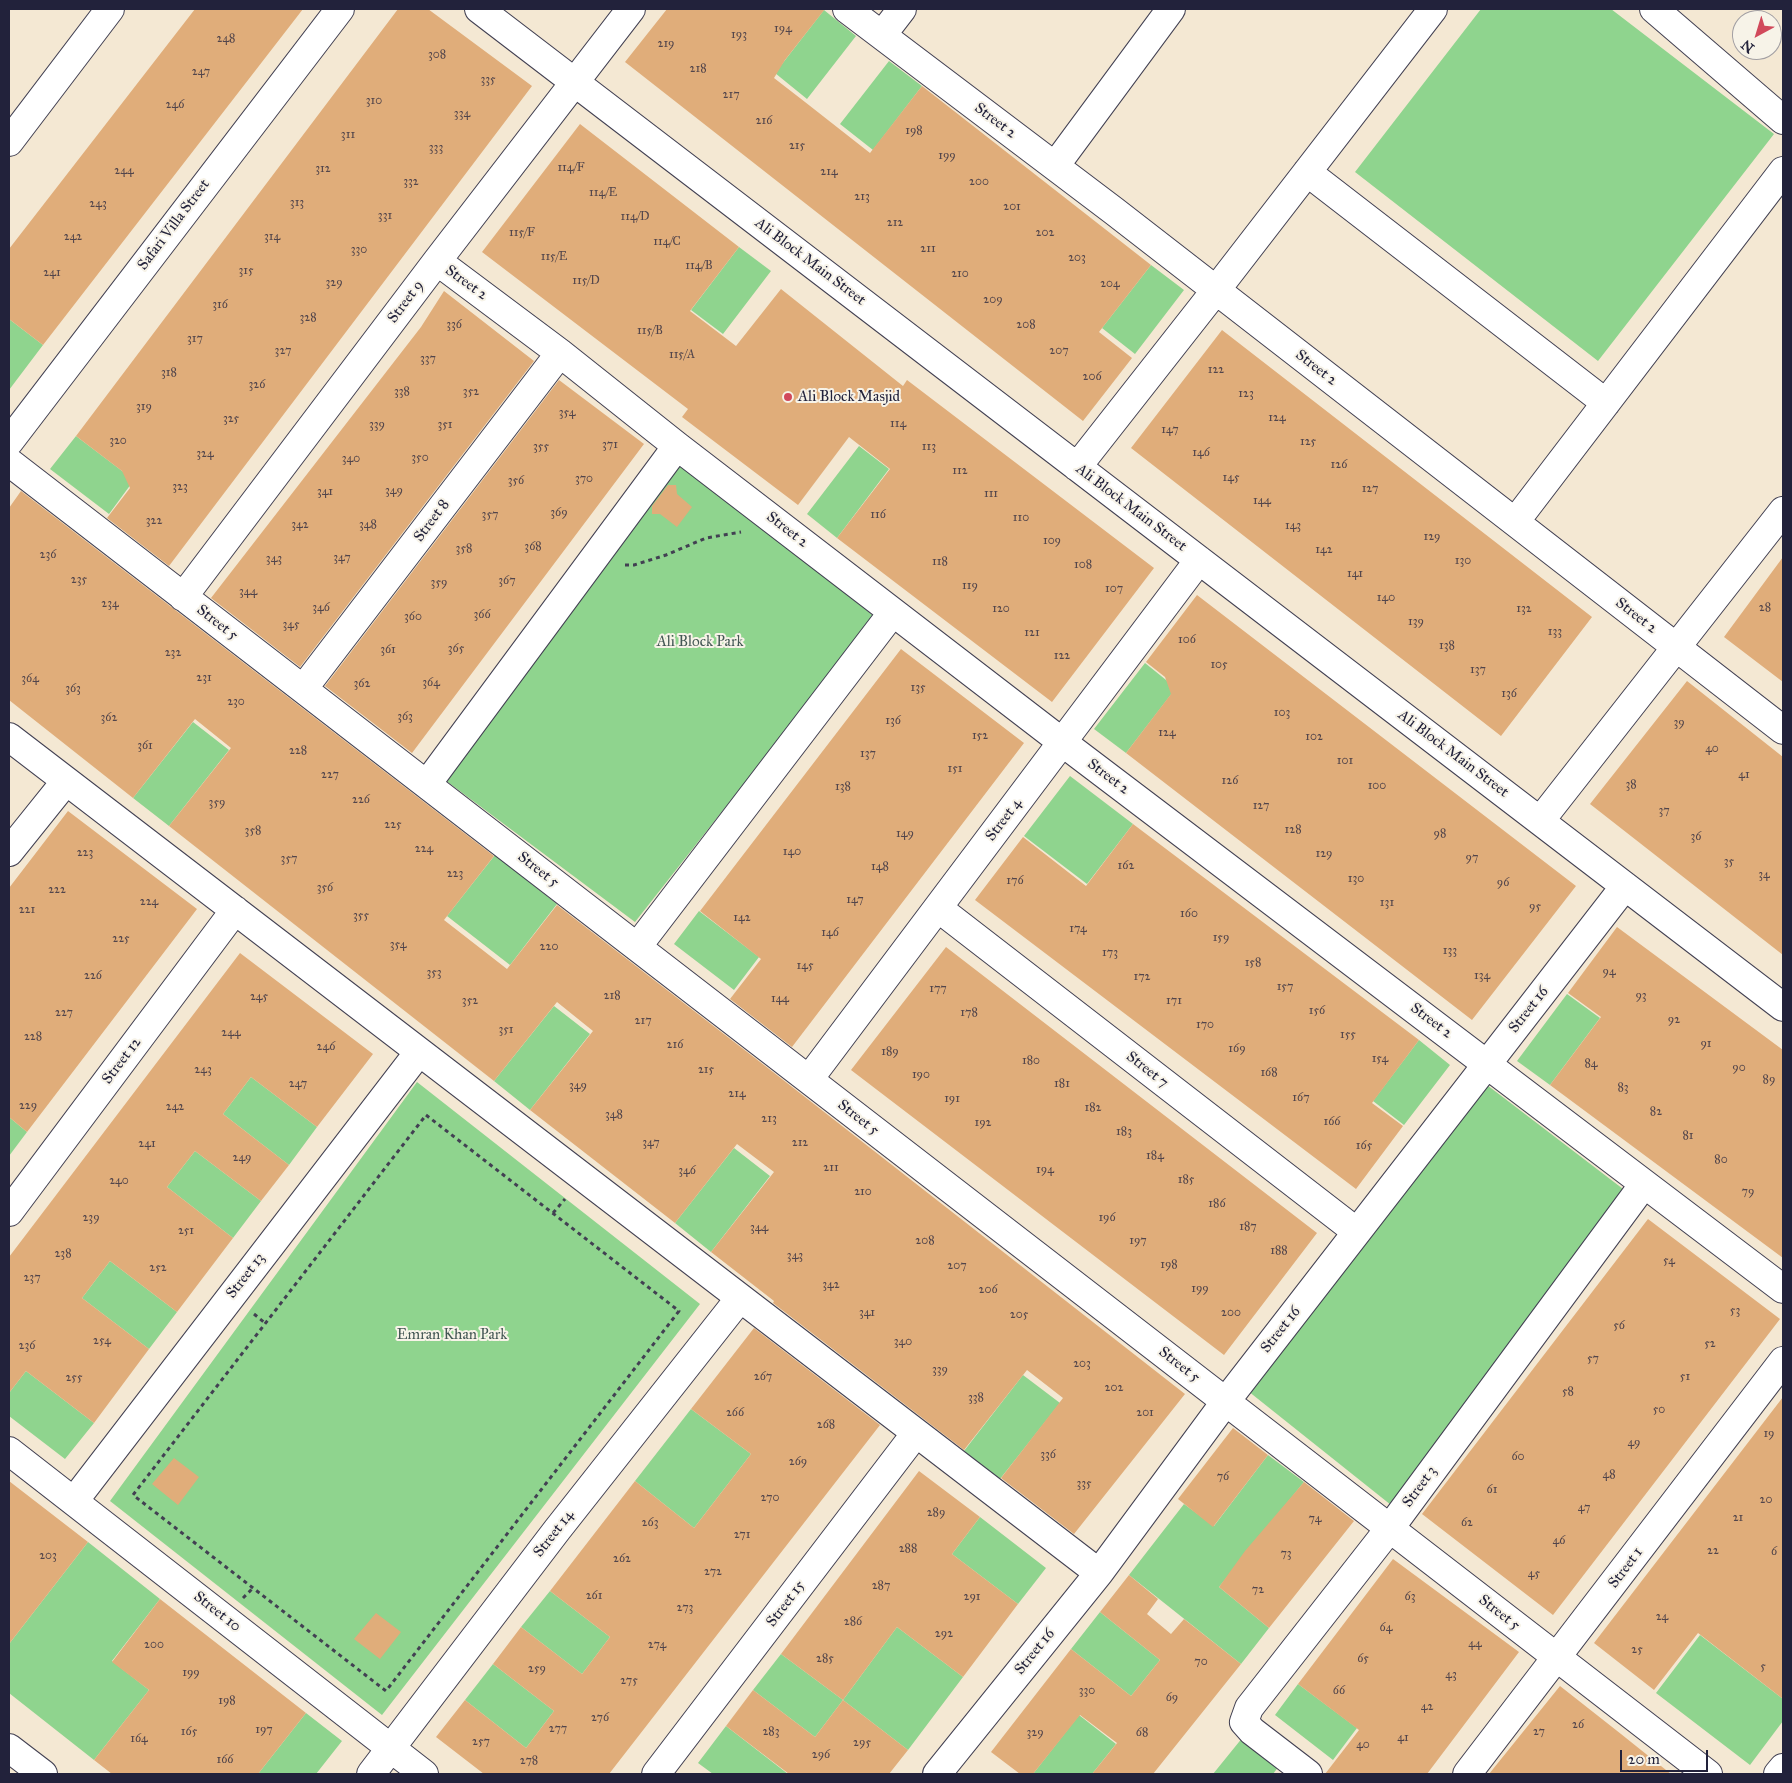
<!DOCTYPE html>
<style>
body{margin:0}
#map{position:relative;width:1792px;height:1783px;overflow:hidden;background:#f4e8d3;font-family:"IM FELL Great Primer",serif}
canvas{display:block}
.frame{position:absolute;inset:0;border:10px solid #22223b;pointer-events:none}
.north{position:absolute;left:1732px;top:10px;width:50px;height:50px;box-sizing:border-box;background:#f7f3e8;border:1px solid #a29fa3;border-radius:50%;rotate:219deg;font-size:14px;font-weight:700;line-height:20px;text-align:center;color:#22223b}
.north::after{content:'';display:block;margin:auto;width:18px;height:22px;background:#d1495b;clip-path:polygon(50% 0,100% 100%,50% 72%,0 100%)}
.scale{position:absolute;left:1620px;top:1750px;width:88px;height:22px;box-sizing:border-box;border:2px solid #22223b;border-top:0;padding-left:6px;font-size:15px;line-height:18px;white-space:nowrap;color:#22223b;-webkit-text-stroke:4px #f7f3e8;paint-order:stroke}
</style>
<div id="map">
<canvas width="1792" height="1783"></canvas>
<div class="frame"></div>
<div class="north">N</div>
<div class="scale">20 m</div>
</div>
<script>
const ctx = document.querySelector('canvas').getContext('2d');
ctx.lineJoin = 'round';
function fill(path, color) {
  ctx.fillStyle = color;
  ctx.fill(path, 'evenodd');
}
function shape(rows) {
  const path = new Path2D();
  for (const r of rows) {
    path.moveTo(r[0], r[1]);
    for (let i = 2; i < r.length; i += 2) path.lineTo(r[i], r[i + 1]);
  }
  return path;
}
function trace(path, color, width, dash) {
  ctx.strokeStyle = color;
  ctx.lineWidth = width;
  ctx.lineCap = dash ? 'butt' : 'round';
  ctx.setLineDash(dash || []);
  ctx.stroke(path);
}
function write(font, color, halo, rows, align = 'center') {
  ctx.font = font + ' "IM FELL Great Primer",serif';
  ctx.lineWidth = 4;
  ctx.setLineDash([]);
  ctx.textBaseline = 'middle';
  ctx.strokeStyle = halo;
  ctx.fillStyle = color;
  for (const [text, x, y, turn = 0] of rows) {
    ctx.save();
    ctx.translate(x, y);
    ctx.rotate((+turn || 0) * Math.PI / 180);
    ctx.textAlign = isNaN(turn) ? turn : align;
    if (halo) ctx.strokeText(text, 0, 0);
    ctx.fillText(text, 0, 0);
    ctx.restore();
  }
}
fill(shape([
 [1481,9,1611,9,1774,134,1598,361,1355,172],
 [824,10,856,36,807,99,775,73],
 [889,61,922,86,873,150,840,124],
 [739,247,771,271,723,334,691,310],
 [1151,265,1184,290,1135,354,1102,328],
 [9,319,43,345,9,390],
 [76,436,134,480,109,514,50,469],
 [859,446,889,469,837,538,807,514],
 [681,463,875,617,635,922,445,780],
 [1145,663,1176,688,1126,753,1094,729],
 [193,722,229,750,169,826,133,798],
 [1070,776,1133,824,1087,884,1024,836],
 [495,855,557,904,510,965,447,916],
 [699,911,759,957,734,990,674,944],
 [1567,994,1600,1018,1550,1085,1517,1061],
 [554,1006,590,1034,530,1110,494,1081],
 [1419,1040,1450,1065,1404,1125,1373,1101],
 [251,1077,317,1127,289,1165,223,1114],
 [417,1082,700,1304,382,1715,110,1501],
 [1487,1085,1627,1192,1391,1505,1248,1391],
 [9,1117,27,1132,9,1156],
 [734,1148,770,1176,711,1252,675,1223],
 [195,1151,261,1201,233,1238,167,1187],
 [110,1261,177,1312,149,1349,82,1298],
 [26,1371,94,1423,65,1459,9,1416,9,1393],
 [1023,1375,1060,1403,1000,1479,964,1451],
 [691,1409,751,1454,694,1528,635,1481],
 [1268,1455,1304,1482,1219,1587,1269,1628,1241,1664,1129,1575,1184,1504,1214,1526],
 [980,1517,1046,1568,1018,1604,952,1554],
 [88,1542,160,1599,112,1661,149,1690,94,1760,9,1693,9,1644],
 [550,1591,610,1637,582,1674,521,1627],
 [1100,1612,1160,1660,1131,1696,1071,1649],
 [897,1627,963,1677,908,1750,843,1700,815,1737,753,1690,781,1654,843,1700],
 [1700,1635,1783,1699,1783,1721,1750,1765,1656,1693],
 [493,1664,554,1711,526,1748,465,1700],
 [1298,1684,1357,1728,1333,1760,1275,1715],
 [306,1713,342,1741,316,1774,258,1774],
 [1079,1715,1116,1744,1092,1774,1033,1774],
 [726,1726,788,1774,713,1774,698,1763],
 [1243,1737,1279,1766,1273,1774,1213,1774]
]), '#8fd48e');
fill(shape([
 [195,9,303,9,43,345,9,319,9,249],
 [398,9,428,9,532,86,169,566,107,518,130,488,122,471,76,436],
 [667,9,825,9,785,60,774,78,805,102,870,153,922,86,1151,265,1099,332,1132,358,1083,421,625,62],
 [580,124,739,247,690,311,736,346,781,289,903,386,907,380,1154,568,1052,702,837,538,890,469,849,437,798,505,682,417,688,409,482,252],
 [444,291,534,361,300,667,211,598,421,327],
 [1222,330,1592,617,1501,736,1131,448],
 [559,380,644,444,412,753,325,686],
 [668,485,676,485,677,494,692,507,677,527,660,514,652,514,652,506],
 [21,491,494,856,444,920,507,969,557,905,773,1072,1185,1394,1074,1534,1001,1478,1063,1398,1027,1370,964,1450,773,1303,774,1301,711,1252,774,1172,737,1144,675,1223,530,1110,593,1031,557,1002,494,1081,169,826,231,748,195,719,133,798,9,700,9,508],
 [1783,557,1783,682,1724,637],
 [1197,595,1576,886,1472,1020,1126,753,1171,694,1165,677,1146,662],
 [901,649,1024,743,792,1047,730,999,761,959,700,911],
 [1687,681,1783,757,1783,955,1590,804],
 [68,811,197,909,27,1132,9,1117,9,888],
 [1133,824,1419,1040,1372,1103,1403,1126,1356,1189,975,900,1023,837,1086,886],
 [1617,927,1783,1050,1783,1258,1550,1085,1601,1017,1568,993],
 [946,947,1317,1233,1224,1355,851,1070],
 [240,953,373,1054,317,1127,251,1077,223,1114,289,1165,261,1201,195,1151,167,1187,233,1238,177,1312,110,1261,82,1298,149,1349,94,1423,26,1371,9,1393,9,1257],
 [1648,1219,1780,1319,1553,1615,1422,1514],
 [754,1328,880,1425,609,1774,484,1774,436,1737,465,1700,526,1748,554,1711,493,1664,521,1627,582,1674,610,1637,550,1591,635,1481,694,1528,751,1454,691,1409],
 [1783,1397,1783,1699,1698,1633,1654,1690,1594,1643],
 [1233,1428,1268,1455,1213,1527,1178,1499],
 [174,1458,199,1477,178,1505,152,1484],
 [919,1471,980,1517,952,1554,1018,1604,963,1677,897,1627,843,1700,781,1654],
 [9,1481,88,1542,9,1644],
 [1304,1482,1354,1521,1269,1628,1219,1587,1245,1551],
 [1393,1559,1519,1652,1427,1774,1325,1774,1359,1730,1298,1684],
 [1129,1575,1158,1599,1147,1614,1171,1634,1184,1619,1241,1664,1153,1774,1092,1774,1117,1743,1080,1715,1033,1774,1020,1774,991,1752,1071,1649,1131,1696,1160,1660,1100,1612],
 [160,1599,306,1713,258,1774,112,1774,94,1760,149,1690,112,1662],
 [376,1613,401,1632,380,1659,354,1639],
 [1560,1686,1621,1734,1671,1774,1489,1774],
 [753,1690,815,1737,843,1700,908,1750,889,1774,789,1774,726,1726]
]), '#e0ad7a');
const minor = shape([
 [479,9,1783,1007],
 [847,9,1114,211,1783,730],
 [1654,9,1783,120],
 [882,35,902,9],
 [9,142,110,9],
 [1055,166,1171,9],
 [1307,172,1606,403],
 [437,261,560,353,677,446,1062,742,1783,1289],
 [9,442,340,9],
 [9,462,1708,1774],
 [1077,467,1216,290,1433,9],
 [1515,522,1783,171],
 [183,597,437,261,631,9],
 [303,689,560,353],
 [9,737,1099,1573],
 [427,784,677,446],
 [1540,821,1783,511],
 [9,852,66,781],
 [938,908,1357,1232],
 [637,947,893,612],
 [809,1079,1199,560],
 [9,1212,235,910],
 [9,1451,424,1774],
 [74,1501,419,1052],
 [9,1748,43,1774],
 [371,1774,557,1530,740,1298],
 [656,1774,916,1433],
 [937,1774,1099,1573,1226,1401,1625,886],
 [1308,1774,1252,1731,1244,1722,1249,1708,1390,1528,1644,1184],
 [1467,1774,1783,1361],
 [1778,1774,1783,1768]
]);
trace(minor, '#424052', 30);
trace(shape([
 [625,565,634,565,666,555,706,538,741,532],
 [426,1115,679,1311,386,1691,133,1495,426,1115],
 [553,1213,565,1199],
 [254,1314,265,1323],
 [243,1598,253,1588]
]), '#424052', 3, [4, 4]);
trace(minor, '#fff', 28);
for (const [x, y, r, color] of [
 [788,397,5,"#d1495b"]
]) {
  const dot = new Path2D();
  dot.arc(x, y, r, 0, 2 * Math.PI);
  ctx.fillStyle = color;
  ctx.fill(dot);
  trace(dot, '#f7f3e8', 2);
}
write('12px', '#52454b', null, [
 ["194",783,29],
 ["193",739,35],
 ["248",226,39],
 ["219",666,44],
 ["308",437,55],
 ["218",698,69],
 ["247",201,72],
 ["335",488,80],
 ["217",731,95],
 ["310",374,101],
 ["246",175,105],
 ["334",462,114],
 ["216",764,121],
 ["198",914,131],
 ["311",348,135],
 ["215",797,146],
 ["333",436,148],
 ["199",947,156],
 ["114/F",571,168],
 ["312",323,169],
 ["244",124,171],
 ["214",829,172],
 ["332",411,182],
 ["200",979,182],
 ["114/E",603,193],
 ["213",862,197],
 ["313",297,203],
 ["243",98,204],
 ["201",1012,207],
 ["331",385,216],
 ["114/D",635,217],
 ["212",895,223],
 ["115/F",522,233],
 ["202",1045,233],
 ["242",73,237],
 ["314",272,237],
 ["114/C",667,242],
 ["211",928,249],
 ["330",359,250],
 ["115/E",554,257],
 ["203",1077,258],
 ["114/B",699,266],
 ["315",246,271],
 ["241",52,273],
 ["210",960,274],
 ["115/D",586,281],
 ["329",334,283],
 ["204",1110,284],
 ["209",993,300],
 ["316",220,305],
 ["328",308,318],
 ["336",454,325],
 ["208",1026,325],
 ["115/B",650,331],
 ["317",195,339],
 ["327",283,351],
 ["207",1059,351],
 ["115/A",682,355],
 ["337",428,359],
 ["122",1216,370],
 ["318",169,373],
 ["206",1092,377],
 ["326",257,385],
 ["338",402,392],
 ["352",471,392],
 ["123",1246,394],
 ["319",144,407],
 ["354",567,413],
 ["124",1277,418],
 ["325",231,419],
 ["114",898,424],
 ["339",377,425],
 ["351",445,425],
 ["147",1170,430],
 ["320",118,441],
 ["125",1308,442],
 ["371",610,445],
 ["355",541,447],
 ["113",929,447],
 ["146",1201,453],
 ["324",205,454],
 ["350",420,458],
 ["340",351,459],
 ["126",1339,465],
 ["112",960,471],
 ["145",1231,478],
 ["370",584,479],
 ["356",516,481],
 ["323",180,487],
 ["127",1370,489],
 ["349",394,491],
 ["341",325,492],
 ["111",991,494],
 ["144",1262,501],
 ["369",559,513],
 ["357",490,515],
 ["116",878,515],
 ["110",1021,518],
 ["322",154,521],
 ["342",300,525],
 ["348",368,525],
 ["143",1293,526],
 ["129",1432,537],
 ["109",1052,541],
 ["368",533,547],
 ["358",464,549],
 ["142",1324,550],
 ["236",48,555],
 ["347",342,558],
 ["343",274,559],
 ["130",1463,561],
 ["118",940,562],
 ["108",1083,565],
 ["141",1355,574],
 ["235",79,580],
 ["367",507,581],
 ["359",439,583],
 ["119",970,586],
 ["107",1114,589],
 ["344",248,592],
 ["140",1386,598],
 ["234",110,604],
 ["346",321,608],
 ["28",1765,608],
 ["120",1001,609],
 ["132",1524,609],
 ["366",482,615],
 ["360",413,617],
 ["139",1416,622],
 ["345",291,625],
 ["133",1555,632],
 ["121",1032,633],
 ["106",1187,640],
 ["138",1447,646],
 ["365",456,649],
 ["361",388,650],
 ["232",173,653],
 ["122",1062,656],
 ["105",1219,665],
 ["137",1478,670],
 ["231",204,678],
 ["364",30,679],
 ["364",431,683],
 ["362",362,684],
 ["135",918,688],
 ["363",73,689],
 ["136",1509,694],
 ["230",236,702],
 ["103",1282,713],
 ["363",405,717],
 ["362",109,718],
 ["136",893,721],
 ["39",1679,723],
 ["124",1167,733],
 ["152",980,736],
 ["102",1314,737],
 ["361",145,746],
 ["40",1712,749],
 ["228",298,751],
 ["137",868,754],
 ["101",1345,761],
 ["151",955,769],
 ["227",330,775],
 ["41",1744,775],
 ["126",1230,781],
 ["38",1631,785],
 ["100",1377,786],
 ["138",843,787],
 ["226",361,800],
 ["359",217,803],
 ["127",1261,806],
 ["37",1664,811],
 ["225",393,825],
 ["128",1293,830],
 ["358",253,831],
 ["149",905,834],
 ["98",1440,834],
 ["36",1696,837],
 ["224",424,849],
 ["140",792,852],
 ["223",85,853],
 ["129",1324,854],
 ["97",1472,858],
 ["357",289,859],
 ["35",1729,862],
 ["162",1126,866],
 ["148",880,867],
 ["223",455,874],
 ["34",1764,875],
 ["130",1356,879],
 ["176",1015,881],
 ["96",1503,883],
 ["356",325,888],
 ["222",57,890],
 ["147",855,900],
 ["224",149,902],
 ["131",1387,903],
 ["95",1535,907],
 ["221",27,910],
 ["160",1189,914],
 ["355",361,916],
 ["142",742,918],
 ["174",1078,929],
 ["146",830,933],
 ["159",1221,938],
 ["225",121,939],
 ["354",398,945],
 ["220",549,947],
 ["133",1450,951],
 ["173",1110,953],
 ["158",1253,963],
 ["145",805,966],
 ["94",1609,972],
 ["353",434,973],
 ["226",93,976],
 ["134",1482,976],
 ["172",1142,977],
 ["157",1285,987],
 ["177",938,989],
 ["218",612,996],
 ["93",1641,996],
 ["245",259,997],
 ["144",780,999],
 ["352",470,1001],
 ["171",1174,1001],
 ["156",1317,1011],
 ["227",64,1013],
 ["178",969,1013],
 ["92",1674,1020],
 ["217",643,1021],
 ["170",1205,1025],
 ["351",506,1030],
 ["244",231,1033],
 ["155",1348,1035],
 ["228",33,1037],
 ["91",1706,1044],
 ["216",675,1045],
 ["246",326,1047],
 ["169",1237,1049],
 ["189",890,1052],
 ["154",1380,1059],
 ["180",1031,1061],
 ["84",1591,1064],
 ["90",1739,1068],
 ["243",203,1070],
 ["215",706,1070],
 ["168",1269,1073],
 ["190",921,1075],
 ["89",1769,1080],
 ["247",298,1084],
 ["181",1062,1084],
 ["349",578,1086],
 ["83",1623,1088],
 ["214",737,1094],
 ["167",1301,1098],
 ["191",952,1099],
 ["229",28,1106],
 ["242",175,1107],
 ["182",1093,1108],
 ["82",1656,1112],
 ["348",614,1115],
 ["213",769,1119],
 ["166",1332,1122],
 ["192",983,1123],
 ["183",1124,1132],
 ["81",1688,1136],
 ["347",651,1143],
 ["212",800,1143],
 ["241",147,1144],
 ["165",1364,1146],
 ["184",1155,1156],
 ["249",242,1158],
 ["80",1721,1160],
 ["211",831,1168],
 ["194",1045,1170],
 ["346",687,1171],
 ["185",1186,1180],
 ["240",119,1181],
 ["210",863,1192],
 ["79",1748,1192],
 ["186",1217,1204],
 ["239",91,1218],
 ["196",1107,1218],
 ["187",1248,1227],
 ["344",759,1228],
 ["251",186,1231],
 ["208",925,1241],
 ["197",1138,1241],
 ["188",1279,1251],
 ["238",63,1254],
 ["343",795,1256],
 ["54",1669,1261],
 ["198",1169,1265],
 ["207",957,1266],
 ["252",158,1268],
 ["237",32,1278],
 ["342",831,1285],
 ["199",1200,1289],
 ["206",988,1290],
 ["53",1735,1311],
 ["341",867,1313],
 ["200",1231,1313],
 ["205",1019,1315],
 ["56",1619,1326],
 ["254",102,1341],
 ["340",903,1342],
 ["52",1710,1344],
 ["236",27,1346],
 ["57",1593,1359],
 ["203",1082,1364],
 ["339",940,1370],
 ["267",763,1377],
 ["51",1685,1377],
 ["255",74,1378],
 ["202",1114,1388],
 ["58",1568,1392],
 ["338",976,1398],
 ["50",1659,1410],
 ["266",735,1413],
 ["201",1145,1413],
 ["268",826,1425],
 ["19",1769,1434],
 ["49",1634,1443],
 ["336",1048,1455],
 ["60",1518,1457],
 ["269",798,1462],
 ["48",1609,1475],
 ["76",1223,1477],
 ["335",1084,1484],
 ["61",1492,1490],
 ["270",770,1498],
 ["20",1766,1500],
 ["47",1584,1508],
 ["289",936,1513],
 ["21",1738,1518],
 ["74",1315,1519],
 ["263",650,1523],
 ["62",1467,1523],
 ["271",742,1535],
 ["46",1559,1541],
 ["288",908,1549],
 ["22",1713,1551],
 ["6",1774,1552],
 ["73",1286,1554],
 ["203",48,1556],
 ["262",622,1559],
 ["272",713,1572],
 ["45",1534,1574],
 ["287",881,1586],
 ["72",1258,1590],
 ["261",594,1596],
 ["291",972,1597],
 ["63",1410,1597],
 ["273",685,1608],
 ["24",1662,1617],
 ["286",853,1622],
 ["64",1386,1628],
 ["292",944,1634],
 ["44",1475,1644],
 ["200",154,1645],
 ["274",657,1645],
 ["25",1637,1650],
 ["285",825,1659],
 ["65",1363,1659],
 ["70",1201,1662],
 ["5",1763,1667],
 ["259",537,1669],
 ["199",191,1673],
 ["43",1451,1675],
 ["275",629,1681],
 ["330",1087,1691],
 ["66",1339,1691],
 ["69",1172,1698],
 ["198",227,1701],
 ["42",1427,1707],
 ["276",600,1718],
 ["26",1578,1725],
 ["277",558,1729],
 ["197",264,1730],
 ["165",189,1732],
 ["283",771,1732],
 ["27",1539,1732],
 ["329",1035,1733],
 ["68",1142,1733],
 ["41",1403,1738],
 ["164",139,1739],
 ["257",481,1742],
 ["295",862,1743],
 ["40",1363,1745],
 ["296",821,1755],
 ["166",225,1760],
 ["278",529,1761]
]);
write('15px', '#22223b', '#f7f3e8', [
 ["Street 2",995,121,37],
 ["Safari Villa Street",174,225,-53],
 ["Ali Block Main Street",810,262,37],
 ["Street 2",466,283,36],
 ["Street 9",406,302,-53],
 ["Street 2",1316,368,38],
 ["Ali Block Main Street",1131,508,37],
 ["Street 8",432,521,-53],
 ["Street 2",787,530,38],
 ["Street 2",1636,616,38],
 ["Street 5",217,623,38],
 ["Ali Block Main Street",1453,754,37],
 ["Street 2",1108,777,37],
 ["Street 4",1004,820,-53],
 ["Street 5",538,870,38],
 ["Street 16",1529,1010,-52],
 ["Street 2",1431,1021,37],
 ["Street 12",122,1061,-53],
 ["Street 7",1147,1070,38],
 ["Street 5",858,1118,38],
 ["Street 13",246,1276,-52],
 ["Street 16",1281,1330,-52],
 ["Street 5",1179,1365,38],
 ["Street 3",1420,1487,-54],
 ["Street 14",554,1534,-52],
 ["Street 1",1626,1568,-53],
 ["Street 15",786,1604,-53],
 ["Street 10",217,1612,38],
 ["Street 5",1499,1613,38],
 ["Street 16",1035,1652,-51]
]);
write('15px', '#22223b', '#f7f3e8', [
 ["Ali Block Masjid",798,397]
], 'left');
write('15px', '#435754', '#f7f3e8', [
 ["Ali Block Park",700,642],
 ["Emran Khan Park",452,1335]
]);
</script>
